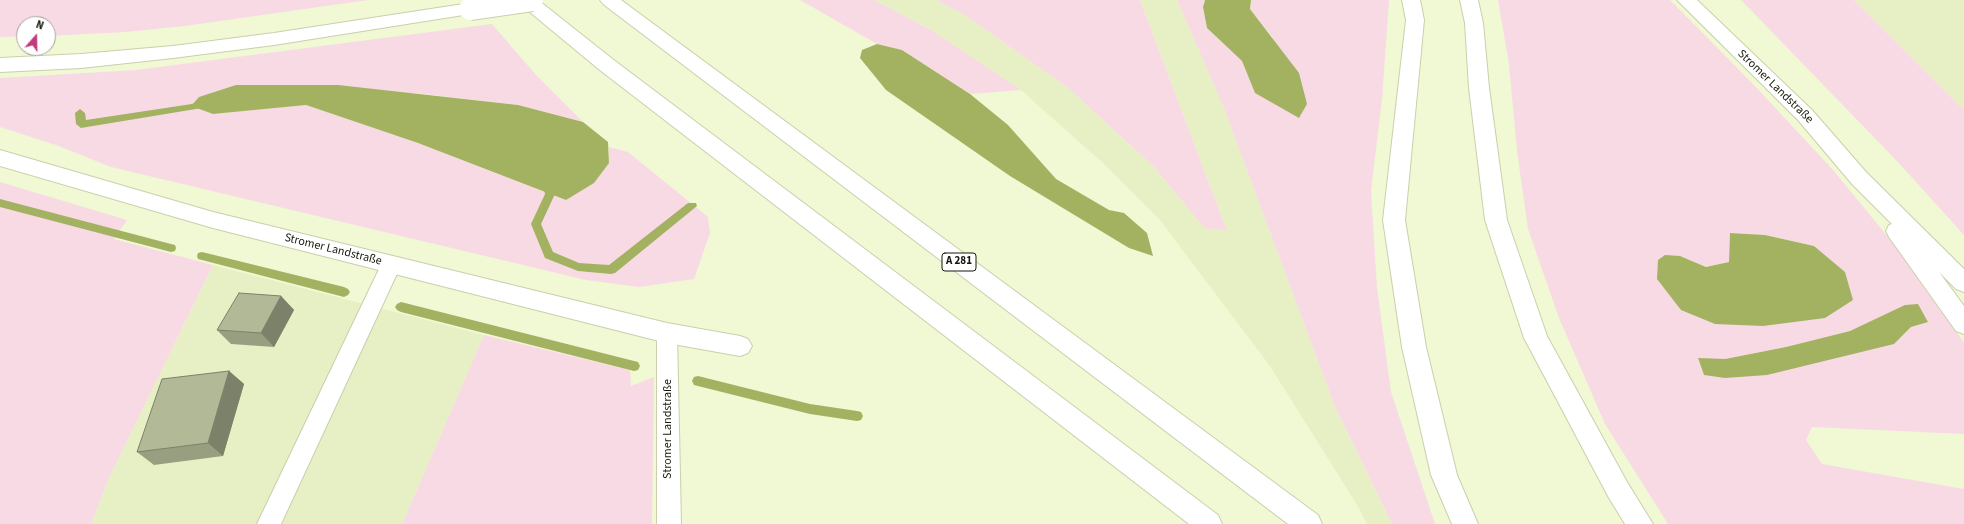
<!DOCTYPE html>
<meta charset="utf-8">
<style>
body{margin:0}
#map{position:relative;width:1964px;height:524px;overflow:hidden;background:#f0f8d4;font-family:"Source Sans 3",sans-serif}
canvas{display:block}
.north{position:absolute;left:16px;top:16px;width:40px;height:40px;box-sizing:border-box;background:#fff;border:1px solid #a2a39d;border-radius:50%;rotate:20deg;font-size:11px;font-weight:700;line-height:16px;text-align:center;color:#16180b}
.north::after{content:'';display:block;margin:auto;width:14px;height:18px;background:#c13b7c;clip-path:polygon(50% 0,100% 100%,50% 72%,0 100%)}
</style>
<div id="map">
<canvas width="1964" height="524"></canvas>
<div class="north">N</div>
</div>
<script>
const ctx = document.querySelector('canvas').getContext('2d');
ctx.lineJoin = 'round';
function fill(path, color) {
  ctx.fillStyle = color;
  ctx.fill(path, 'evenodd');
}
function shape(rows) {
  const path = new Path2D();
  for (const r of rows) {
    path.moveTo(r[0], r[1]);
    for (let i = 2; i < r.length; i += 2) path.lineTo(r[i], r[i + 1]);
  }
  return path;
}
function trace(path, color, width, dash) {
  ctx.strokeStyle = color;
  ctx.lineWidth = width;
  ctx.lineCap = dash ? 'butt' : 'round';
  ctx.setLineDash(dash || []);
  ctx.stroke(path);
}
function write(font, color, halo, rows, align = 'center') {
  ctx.font = font + ' "Source Sans 3",sans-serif';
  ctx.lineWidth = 3.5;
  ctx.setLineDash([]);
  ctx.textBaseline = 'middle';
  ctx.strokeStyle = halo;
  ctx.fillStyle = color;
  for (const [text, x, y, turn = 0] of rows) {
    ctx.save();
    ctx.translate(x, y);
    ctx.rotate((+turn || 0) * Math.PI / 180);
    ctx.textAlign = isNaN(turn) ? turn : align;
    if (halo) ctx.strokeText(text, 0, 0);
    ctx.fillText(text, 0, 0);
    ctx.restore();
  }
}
fill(shape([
 [875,0,936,0,966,16,1067,87,1154,167,1204,228,1227,231,1140,0,1177,0,1224,107,1335,407,1392,524,1367,524,1359,508,1270,366,1160,220,1104,164,1021,90,931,30],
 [1854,0,1964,0,1964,110],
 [213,265,484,335,402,524,91,524,110,476]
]), '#e7f0c4');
fill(shape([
 [0,0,368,0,185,26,126,32,48,36,48,24,24,24,24,36,0,37],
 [800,0,875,0,931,30,1021,90,970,94,902,50,877,44],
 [936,0,1140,0,1227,231,1204,228,1154,167,1067,87,966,16],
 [1177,0,1205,0,1203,7,1207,28,1242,61,1255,93,1273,38,1250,9,1251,0,1389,0,1382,99,1371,191,1377,288,1391,392,1435,524,1392,524,1335,407,1224,108],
 [1498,0,1670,0,1754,85,1833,170,1915,270,1964,343,1964,434,1812,427,1806,440,1822,464,1964,489,1964,524,1668,524,1605,424,1559,318,1528,229,1517,151,1509,64],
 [1730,233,1765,235,1814,246,1844,272,1657,279,1680,256,1706,267,1729,262],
 [1924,315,1928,322,1911,327,1901,338,1704,375,1698,359,1725,359,1786,347,1850,331,1877,320],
 [1741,0,1854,0,1964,110,1964,235,1896,160],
 [492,24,536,75,583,122,518,105,415,93,192,106,213,114,306,105,418,143,566,200,609,163,609,147,628,152,708,217,710,233,694,279,639,287,586,280,111,167,56,145,0,127,0,78,136,70],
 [0,182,127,220,114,239,213,265,110,476,91,524,0,524],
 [484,335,630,370,631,386,654,377,652,524,402,524]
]), '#f8dae5');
fill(shape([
 [1205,0,1251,0,1250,9,1299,73,1307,104,1299,118,1255,93,1242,61,1207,28,1203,7],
 [877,44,902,50,970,94,1008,125,1056,179,1109,210,1124,213,1147,233,1153,256,1129,248,1010,176,886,90,860,58,862,50],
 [236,85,338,85,518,105,583,122,608,142,609,163,594,183,566,200,418,143,306,105,213,114,191,106,199,97],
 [1730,233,1765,235,1814,246,1845,272,1853,300,1825,318,1763,326,1715,324,1681,310,1657,279,1658,260,1665,255,1680,256,1706,267,1729,262],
 [1918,304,1928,322,1911,327,1894,344,1767,375,1725,378,1704,375,1698,358,1725,359,1786,347,1850,331,1905,305]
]), '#a3b260');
fill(shape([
 [205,102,210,105,208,107,81,128,76,124,75,113,80,109,85,113,86,120,205,102],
 [545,176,552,180,555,194,541,224,553,252,579,263,609,265,688,203,696,203,697,206,615,273,611,274,578,271,545,258,531,224,545,194,543,185,540,180,545,176],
 [0,199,171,244,175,245,176,248,175,251,171,252,0,207,0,199],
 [202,252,344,287,348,289,350,292,348,295,344,297,202,260,198,259,197,256,198,253,202,252],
 [401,302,634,361,638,362,640,366,638,370,634,371,401,312,397,310,395,307,397,304,401,302],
 [698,376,810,404,857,411,861,412,863,416,861,420,857,421,810,414,694,385,692,381,694,377,698,376]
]), '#a3b260');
const service = shape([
 [391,257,398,259,401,265,281,524,257,524,381,265,384,259,391,257],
 [667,324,674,327,677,333,681,524,657,524,657,333,660,327,667,324]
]);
const minor = shape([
 [0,150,213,212,667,323,740,336,748,339,752,346,748,353,740,356,667,343,213,228,0,166,0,150]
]);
const tertiary = shape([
 [1677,0,1697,0,1812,110,1866,172,1964,269,1964,292,1956,289,1939,272,1964,306,1964,334,1956,331,1889,237,1886,231,1889,225,1892,224,1852,184,1798,120,1677,0]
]);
const secondary = shape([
 [470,3,476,5,479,9,476,13,274,45,173,58,81,68,0,72,0,58,81,54,173,46,274,33,470,3]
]);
const motorway = shape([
 [517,0,538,0,615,61,1218,515,1222,524,1189,524,601,71,520,4,517,0],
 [600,0,621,0,1318,515,1322,524,1288,524,603,4,600,0],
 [1402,0,1420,0,1424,20,1405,220,1426,347,1457,475,1478,524,1452,524,1431,475,1402,347,1383,220,1406,20,1402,0],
 [1460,0,1478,0,1483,23,1489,88,1507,220,1547,336,1627,482,1653,524,1625,524,1609,498,1524,338,1485,220,1469,88,1465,23,1460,0]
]);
trace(service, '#c8d0ac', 2);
trace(minor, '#c8d0ac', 2);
trace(tertiary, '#c8d0ac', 2);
trace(secondary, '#c8d0ac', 2);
trace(motorway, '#c8d0ac', 2);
fill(service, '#fff');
fill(minor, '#fff');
fill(tertiary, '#fff');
fill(secondary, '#fff');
fill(motorway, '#fff');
const secondaryBridge = shape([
 [470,9,532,0]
]);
trace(secondaryBridge, '#c8d0ac', 24, []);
trace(secondaryBridge, '#fff', 22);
fill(shape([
 [281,296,294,310,274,347,231,344,217,330],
 [229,371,244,384,223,456,154,465,137,452]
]), '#989f81');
fill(shape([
 [281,296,294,310,274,347,261,333],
 [229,371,244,384,223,456,208,443]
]), '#7c8269');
const building = shape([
 [239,293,281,296,261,333,217,330,239,293],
 [229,371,208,443,137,452,162,379,229,371]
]);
fill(building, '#b1b996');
trace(building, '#7c8269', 1);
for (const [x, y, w] of [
 [959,262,34]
]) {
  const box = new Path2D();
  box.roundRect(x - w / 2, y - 9, w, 18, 3);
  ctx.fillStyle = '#fff';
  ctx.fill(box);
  trace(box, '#16180b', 1);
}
write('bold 11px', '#16180b', null, [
 ["A 281",959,262]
]);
write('12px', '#16180b', '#fff', [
 ["Stromer Landstraße",1775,87,44],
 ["Stromer Landstraße",333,250,14],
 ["Stromer Landstraße",668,429,-90]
]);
</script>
